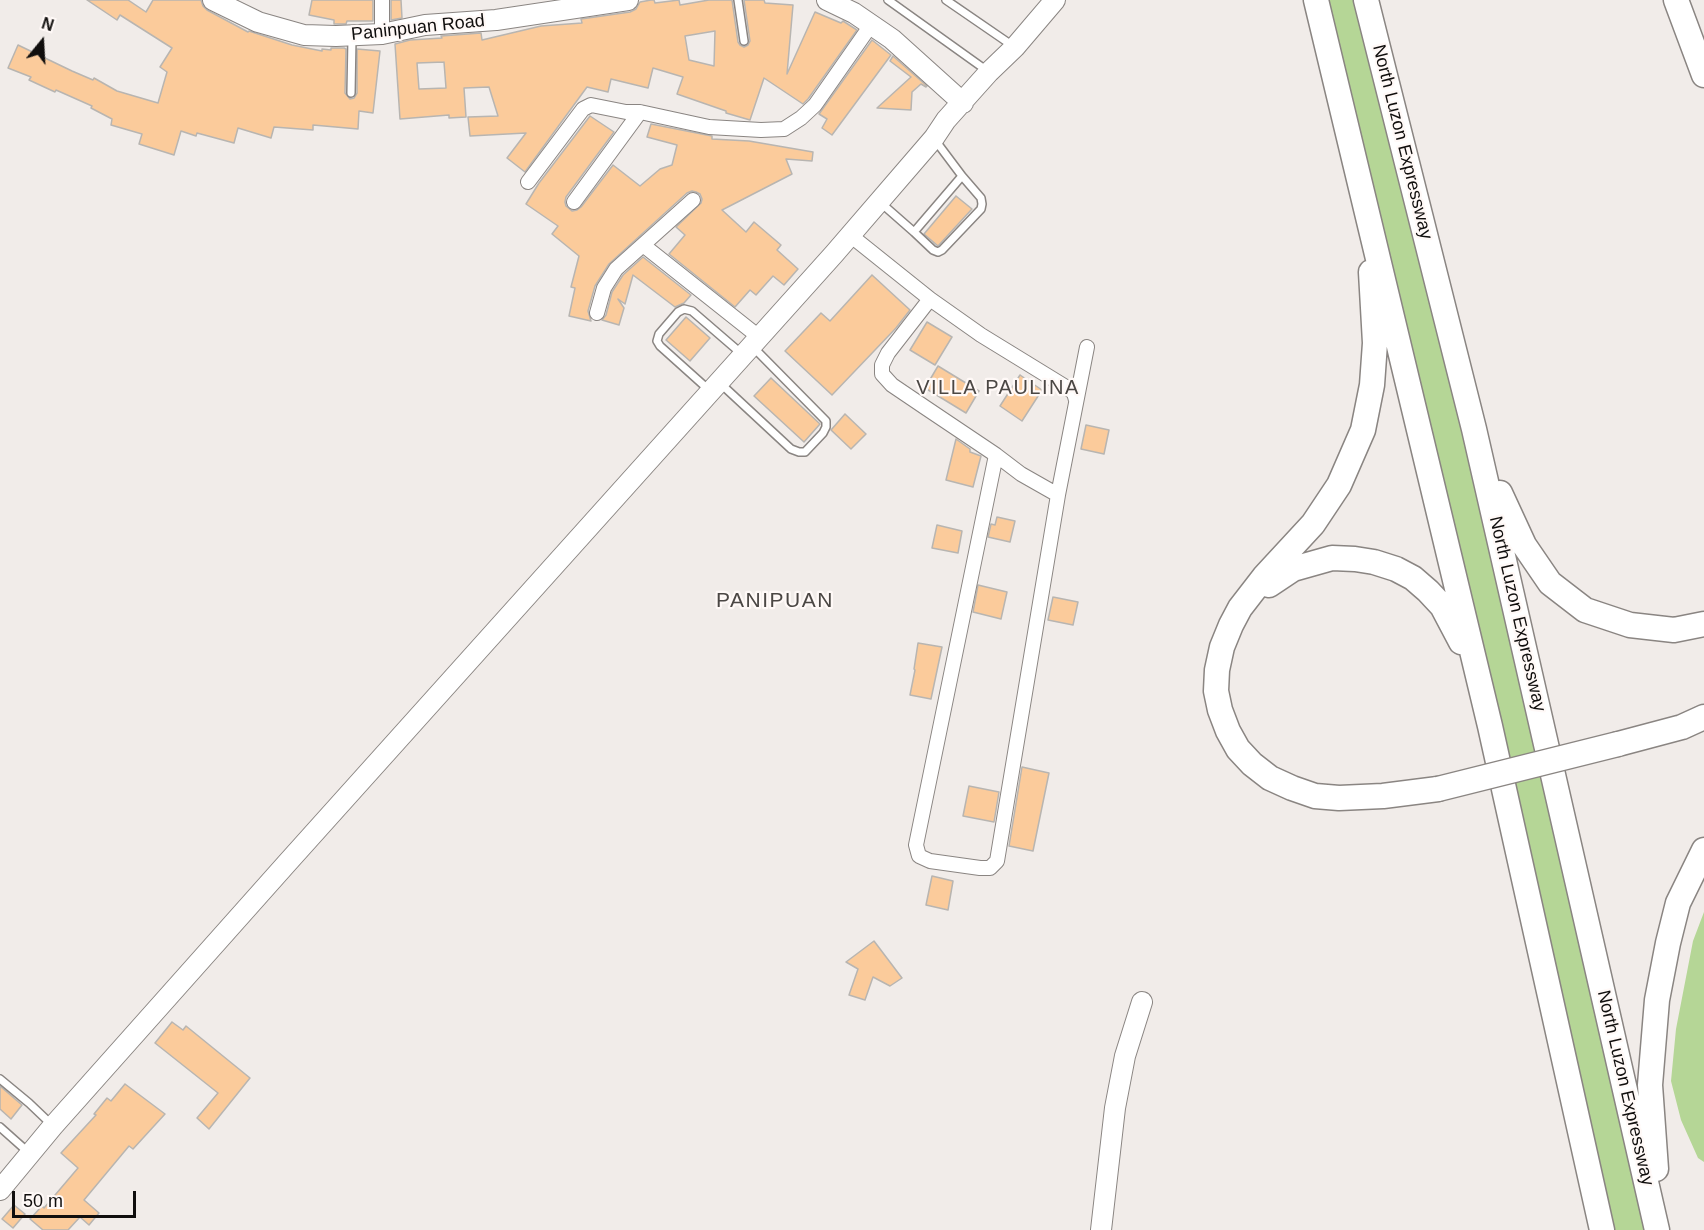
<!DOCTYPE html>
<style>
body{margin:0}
#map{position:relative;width:1704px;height:1230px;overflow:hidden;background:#f1ece9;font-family:Arial,sans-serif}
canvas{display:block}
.north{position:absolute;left:12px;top:12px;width:60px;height:60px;-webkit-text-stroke:4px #fff9f7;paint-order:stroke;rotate:18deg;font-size:16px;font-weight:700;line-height:24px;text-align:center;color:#100e0d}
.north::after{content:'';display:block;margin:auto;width:21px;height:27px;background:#100e0d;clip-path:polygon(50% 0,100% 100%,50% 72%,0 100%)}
.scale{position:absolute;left:12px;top:1191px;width:124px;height:27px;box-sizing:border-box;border:3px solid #100e0d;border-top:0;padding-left:8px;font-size:18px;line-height:21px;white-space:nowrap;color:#100e0d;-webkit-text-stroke:4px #fff9f7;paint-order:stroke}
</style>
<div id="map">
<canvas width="1704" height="1230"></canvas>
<div class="north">N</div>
<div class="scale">50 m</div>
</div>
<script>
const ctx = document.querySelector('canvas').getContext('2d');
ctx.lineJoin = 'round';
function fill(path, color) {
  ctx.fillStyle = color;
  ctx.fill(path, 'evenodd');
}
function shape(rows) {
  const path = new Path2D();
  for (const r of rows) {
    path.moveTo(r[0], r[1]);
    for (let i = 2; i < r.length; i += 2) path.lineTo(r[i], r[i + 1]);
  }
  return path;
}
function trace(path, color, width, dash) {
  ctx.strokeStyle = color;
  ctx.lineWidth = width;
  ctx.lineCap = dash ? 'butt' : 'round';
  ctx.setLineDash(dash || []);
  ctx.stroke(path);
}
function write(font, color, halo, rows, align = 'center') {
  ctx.font = font + ' Arial,sans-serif';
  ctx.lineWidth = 4.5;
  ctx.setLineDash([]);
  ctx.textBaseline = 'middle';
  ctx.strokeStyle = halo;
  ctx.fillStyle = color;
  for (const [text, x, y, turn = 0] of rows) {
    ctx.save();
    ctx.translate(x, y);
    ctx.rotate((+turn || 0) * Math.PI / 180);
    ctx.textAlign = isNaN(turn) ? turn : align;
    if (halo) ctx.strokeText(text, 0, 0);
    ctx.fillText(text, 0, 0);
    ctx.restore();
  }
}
fill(shape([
 [1323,0,1359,0,1514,635,1647,1230,1613,1230],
 [1704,912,1704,1162,1698,1158,1681,1120,1671,1081,1676,1029,1693,941]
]), '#b5d696');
const building = shape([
 [87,0,128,0,146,12,153,0,201,0,203,6,207,10,248,32,249,31,292,45,322,51,322,49,331,50,331,48,344,48,346,49,345,93,350,99,354,98,357,93,357,49,380,51,373,113,359,111,358,129,313,125,313,130,274,127,271,138,238,128,234,143,197,133,196,136,181,131,174,155,139,144,142,134,111,125,112,119,91,108,92,106,56,90,55,92,29,80,31,77,8,68,18,45,72,71,93,80,94,78,117,91,158,103,167,72,160,67,172,48,120,15,117,20,87,0],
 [312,0,373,0,373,21,347,21,346,24,334,24,334,20,309,15,312,0],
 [391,0,401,0,402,18,391,20,391,0],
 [651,0,654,0,655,3,679,0,680,5,709,0,732,0,738,42,740,45,744,47,748,45,750,41,744,0,764,0,765,3,793,5,787,74,815,12,841,23,843,21,857,30,808,99,803,104,764,78,750,120,726,113,726,111,677,94,683,77,653,68,648,88,611,79,608,92,587,87,525,172,507,158,526,133,470,136,468,117,498,116,489,87,464,88,466,117,449,118,449,115,400,119,395,44,410,40,442,38,441,36,481,33,482,40,541,26,582,23,581,19,630,12,636,9,640,2,651,0],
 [715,31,714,66,689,60,685,36,715,31],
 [444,62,446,88,419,89,417,63,444,62],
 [872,40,891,55,832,135,822,128,827,119,819,114,872,40],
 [893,56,927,86,926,87,921,84,912,92,911,110,877,108,911,77,890,61,893,56],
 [590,116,614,132,566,197,565,202,566,206,572,211,577,210,581,207,613,165,640,186,660,169,672,165,677,145,647,137,651,124,712,136,712,139,749,141,813,152,812,161,786,159,792,174,722,210,746,232,754,222,781,245,777,250,798,269,784,285,773,276,756,295,750,290,735,307,669,254,685,235,676,227,701,203,702,199,700,194,696,192,692,191,687,193,609,264,595,286,588,311,591,321,569,316,575,288,571,287,579,256,552,234,558,226,526,204,539,183,590,116],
 [956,196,972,209,938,246,924,234,956,196],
 [643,257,691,295,684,303,675,307,633,275,625,304,618,299,624,308,619,325,602,320,606,315,612,292,623,275,643,257],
 [872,275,910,310,896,328,832,395,785,351,821,313,830,321,872,275],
 [686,317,710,338,690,361,666,340,686,317],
 [927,322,952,337,935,365,910,350,927,322],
 [938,366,979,391,966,413,925,388,938,366],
 [1020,375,1042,390,1022,421,1000,406,1020,375],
 [771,378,820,424,804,442,754,396,771,378],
 [845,414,866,434,851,449,831,430,845,414],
 [1086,425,1109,430,1104,454,1081,449,1086,425],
 [956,439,970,449,970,452,981,456,973,487,946,480,956,439],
 [997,517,1015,521,1010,542,988,537,991,524,995,525,997,517],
 [937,525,962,531,958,553,932,548,937,525],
 [978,585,1007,592,1001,619,973,612,978,585],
 [1053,597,1078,602,1073,625,1048,620,1053,597],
 [918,643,942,647,931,699,910,695,915,670,914,669,918,643],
 [1022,767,1049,773,1033,851,1009,846,1022,767],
 [969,786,999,792,994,822,963,816,969,786],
 [932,876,953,881,948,910,926,905,932,876],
 [874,941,902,978,890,986,873,977,865,1000,849,995,858,969,846,962,874,941],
 [172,1022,183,1030,186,1026,250,1078,209,1129,197,1118,218,1093,155,1043,172,1022],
 [125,1084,165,1114,133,1149,129,1146,84,1200,99,1213,89,1225,80,1217,68,1230,43,1230,30,1219,42,1206,44,1208,78,1168,61,1153,96,1115,94,1114,107,1098,111,1101,125,1084],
 [0,1086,22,1105,11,1119,0,1109,0,1086],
 [14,1205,25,1214,13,1228,2,1219,14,1205]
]);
fill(building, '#fbcb9b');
trace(building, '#b8b5b1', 1.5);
const service = shape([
 [738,0,744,41],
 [888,0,986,70],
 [946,0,1013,46],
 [351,93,352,38],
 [881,203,914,232,962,176,935,140],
 [914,232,933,250,938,252,942,250,981,209,982,204,981,198,962,176],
 [721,384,791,449,799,452,805,452,823,433,826,427,826,421,753,347],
 [709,390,660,346,657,341,659,334,678,312,684,309,692,311,743,355],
 [0,1079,29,1103,51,1124],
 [0,1127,28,1152]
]);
const minor = shape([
 [382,0,382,34],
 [528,182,583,109,591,105,626,112,640,112,709,127,761,130,784,129,801,118,815,105,871,25],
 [574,202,640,112],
 [850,235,930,299,981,335,1069,389,1074,393,1076,400],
 [643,245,759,337],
 [930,299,888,353,882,365,882,374,892,385,926,408,996,455,1021,474,1058,495],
 [597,313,604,288,616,269,693,200],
 [996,455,916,845,919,856,930,861,980,868,990,868,997,861,1058,495,1087,347]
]);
const secondary = shape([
 [213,0,258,22,304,35,336,36,382,34,425,25,496,20,628,0],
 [827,0,854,13,892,39,963,103],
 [0,1190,53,1126,288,862,834,254,934,138,946,120,989,72,1015,47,1055,0],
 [1101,1230,1115,1108,1125,1056,1142,1002]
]);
const motorway = shape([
 [1316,0,1490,726,1602,1230],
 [1366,0,1474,429,1657,1230],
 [1676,0,1704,75],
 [1371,272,1375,343,1372,385,1363,430,1339,485,1313,524,1264,577,1240,608,1231,625,1222,647,1217,670,1216,691,1220,710,1228,731,1238,749,1252,764,1270,778,1292,788,1315,796,1339,798,1383,796,1438,789],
 [1500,493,1524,545,1550,583,1585,610,1630,625,1674,630,1704,624],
 [1269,585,1293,569,1332,558,1355,559,1374,562,1396,569,1413,578,1428,591,1442,606,1461,642],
 [1618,744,1682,727,1704,717],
 [1656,1169,1650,1085,1657,1000,1668,943,1678,903,1704,850]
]);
trace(service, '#8a8582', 10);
trace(minor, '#8a8582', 16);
trace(secondary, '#8a8582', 22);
trace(motorway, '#8a8582', 27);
trace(service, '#fff', 7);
trace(minor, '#fff', 14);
trace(secondary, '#fff', 20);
trace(motorway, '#fff', 24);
const motorwayBridge = shape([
 [1438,789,1618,744]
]);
trace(motorwayBridge, '#8a8582', 27, []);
trace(motorwayBridge, '#fff', 24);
write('18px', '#100e0d', '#fff9f7', [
 ["Paninpuan Road",418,28,-6],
 ["North Luzon Expressway",1402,142,76],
 ["North Luzon Expressway",1517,614,77],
 ["North Luzon Expressway",1625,1088,77]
]);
ctx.letterSpacing = '1.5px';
write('20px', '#4b4744', '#fff9f7', [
 ["VILLA PAULINA",998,388]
]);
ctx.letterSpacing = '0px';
ctx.letterSpacing = '1.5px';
write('21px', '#4b4744', '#fff9f7', [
 ["PANIPUAN",775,601]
]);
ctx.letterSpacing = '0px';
</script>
